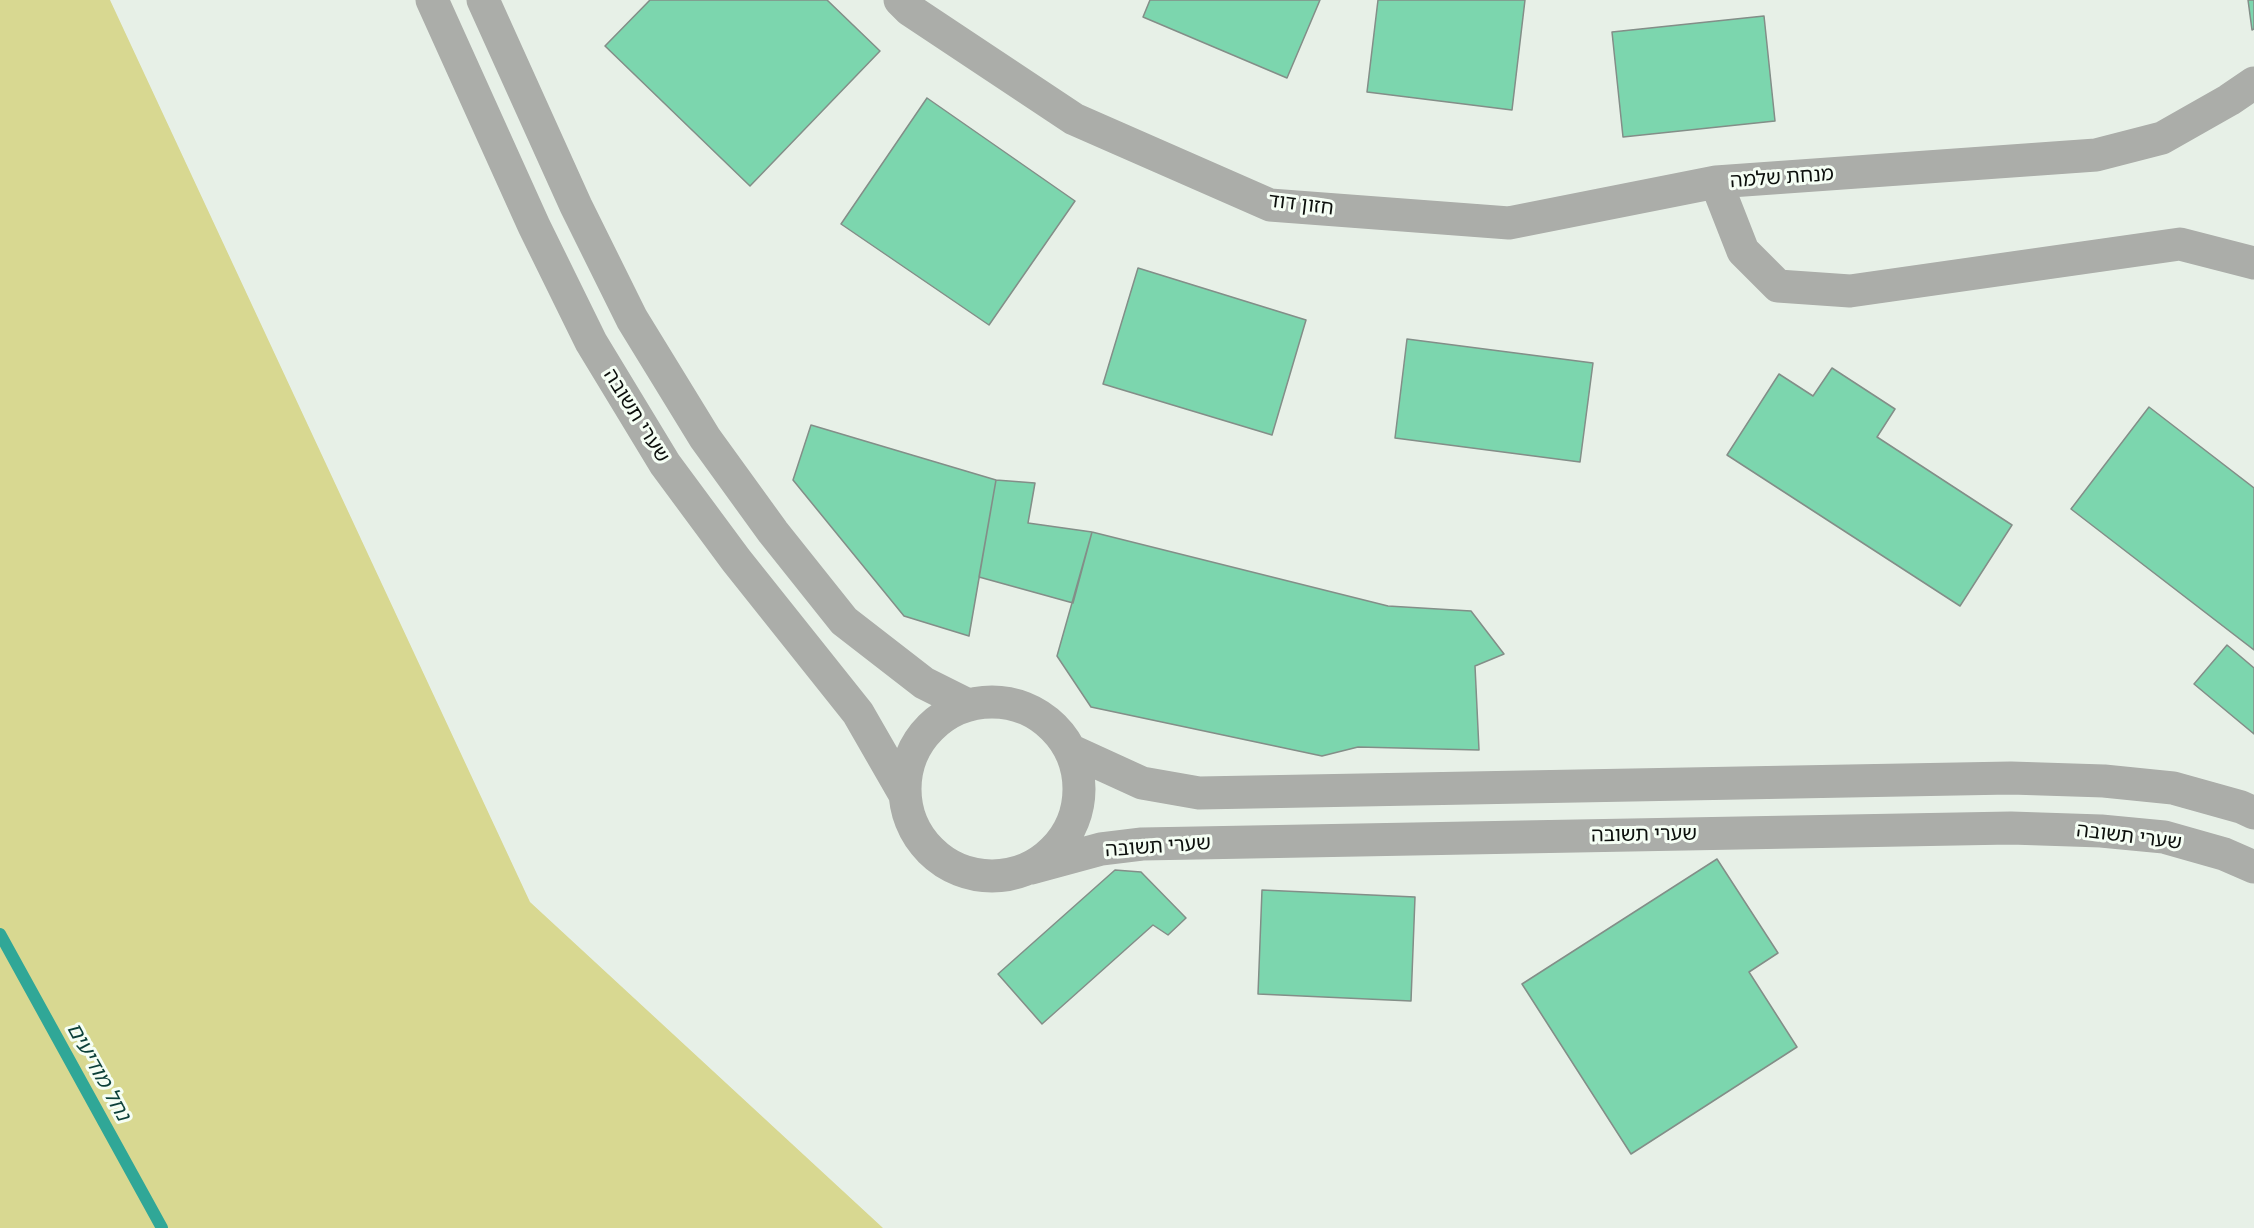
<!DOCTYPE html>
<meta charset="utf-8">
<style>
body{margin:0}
canvas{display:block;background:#e7f0e7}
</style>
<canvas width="2254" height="1228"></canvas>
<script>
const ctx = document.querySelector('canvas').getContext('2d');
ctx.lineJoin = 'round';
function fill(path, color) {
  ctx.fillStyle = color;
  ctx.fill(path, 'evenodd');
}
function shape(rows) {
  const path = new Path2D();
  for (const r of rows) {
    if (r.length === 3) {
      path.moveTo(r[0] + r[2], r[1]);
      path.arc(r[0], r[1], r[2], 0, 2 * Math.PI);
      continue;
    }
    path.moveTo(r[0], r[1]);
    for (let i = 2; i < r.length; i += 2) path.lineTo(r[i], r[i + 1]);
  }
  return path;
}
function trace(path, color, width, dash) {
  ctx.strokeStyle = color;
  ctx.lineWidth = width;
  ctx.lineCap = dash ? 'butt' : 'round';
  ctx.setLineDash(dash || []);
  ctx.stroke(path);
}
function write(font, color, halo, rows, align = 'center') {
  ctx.font = font + ' "Fira Sans","Noto Sans Hebrew",sans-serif';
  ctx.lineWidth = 6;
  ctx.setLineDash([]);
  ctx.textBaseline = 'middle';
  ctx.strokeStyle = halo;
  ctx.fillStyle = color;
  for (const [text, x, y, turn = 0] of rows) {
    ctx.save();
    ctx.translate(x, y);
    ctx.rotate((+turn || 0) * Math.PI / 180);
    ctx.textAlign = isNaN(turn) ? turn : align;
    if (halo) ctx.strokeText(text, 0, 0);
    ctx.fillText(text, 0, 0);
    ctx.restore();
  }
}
fill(shape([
 [0,0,110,0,530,902,883,1228,0,1228]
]), '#d8d891');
trace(shape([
 [0,934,162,1228]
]), '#30a797', 12);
const building = shape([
 [650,0,827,0,880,51,750,186,605,46,650,0],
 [1150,0,1320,0,1287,78,1143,17,1150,0],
 [1378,0,1525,0,1512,110,1367,92,1378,0],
 [2248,0,2254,0,2254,29,2252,30,2248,0],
 [1764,16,1775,121,1623,137,1612,32,1764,16],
 [927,98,1075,201,989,325,841,224,927,98],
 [1138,268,1306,320,1272,435,1103,384,1138,268],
 [1407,339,1593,363,1580,462,1395,438,1407,339],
 [1832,368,1895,409,1877,437,2012,525,1960,606,1727,455,1779,374,1813,396,1832,368],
 [2149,407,2254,488,2254,650,2071,509,2149,407],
 [811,425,996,480,969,636,904,616,793,480,811,425],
 [996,480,1035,483,1028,523,1092,532,1073,603,979,577,996,480],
 [1092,532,1388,606,1471,611,1504,654,1475,666,1479,750,1358,747,1322,756,1091,707,1057,656,1092,532],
 [2227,645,2254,668,2254,734,2194,684,2227,645],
 [1717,859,1778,953,1749,972,1797,1047,1631,1154,1522,984,1717,859],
 [1115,870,1141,872,1186,918,1168,935,1153,925,1042,1024,998,974,1115,870],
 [1262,890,1415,897,1411,1001,1258,994,1262,890]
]);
fill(building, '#7cd6ae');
trace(building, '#838e88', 1.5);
trace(shape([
 [900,0,910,10,1074,119,1270,205,1509,223,1716,182,2096,155,2162,138,2229,100,2254,83],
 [1716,182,1743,251,1778,286,1850,291,2180,244,2254,263]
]), '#abada9', 33);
trace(shape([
 [432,0,534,226,591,342,665,464,736,560,858,713,904,793],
 [483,0,576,206,632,319,705,438,773,532,844,621,924,683,968,705],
 [992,789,87],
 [1072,751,1142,783,1199,793,2011,778,2104,781,2173,788,2241,807,2254,813],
 [1031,868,1101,849,1142,844,2011,828,2101,831,2164,837,2224,854,2254,867]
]), '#abada9', 33);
write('20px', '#0b0e0b', '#f5fef4', [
 ["מנחת שלמה",1782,178,-4],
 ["חזון דוד",1301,205,7],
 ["שערי תשובה",636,416,58],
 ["שערי תשובה",1644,835,-1],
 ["שערי תשובה",2129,837,7],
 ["שערי תשובה",1158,847,-4]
]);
write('italic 21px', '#0b3f38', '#f5fef4', [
 ["נחל מודיעים",98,1072,61]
]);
</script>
